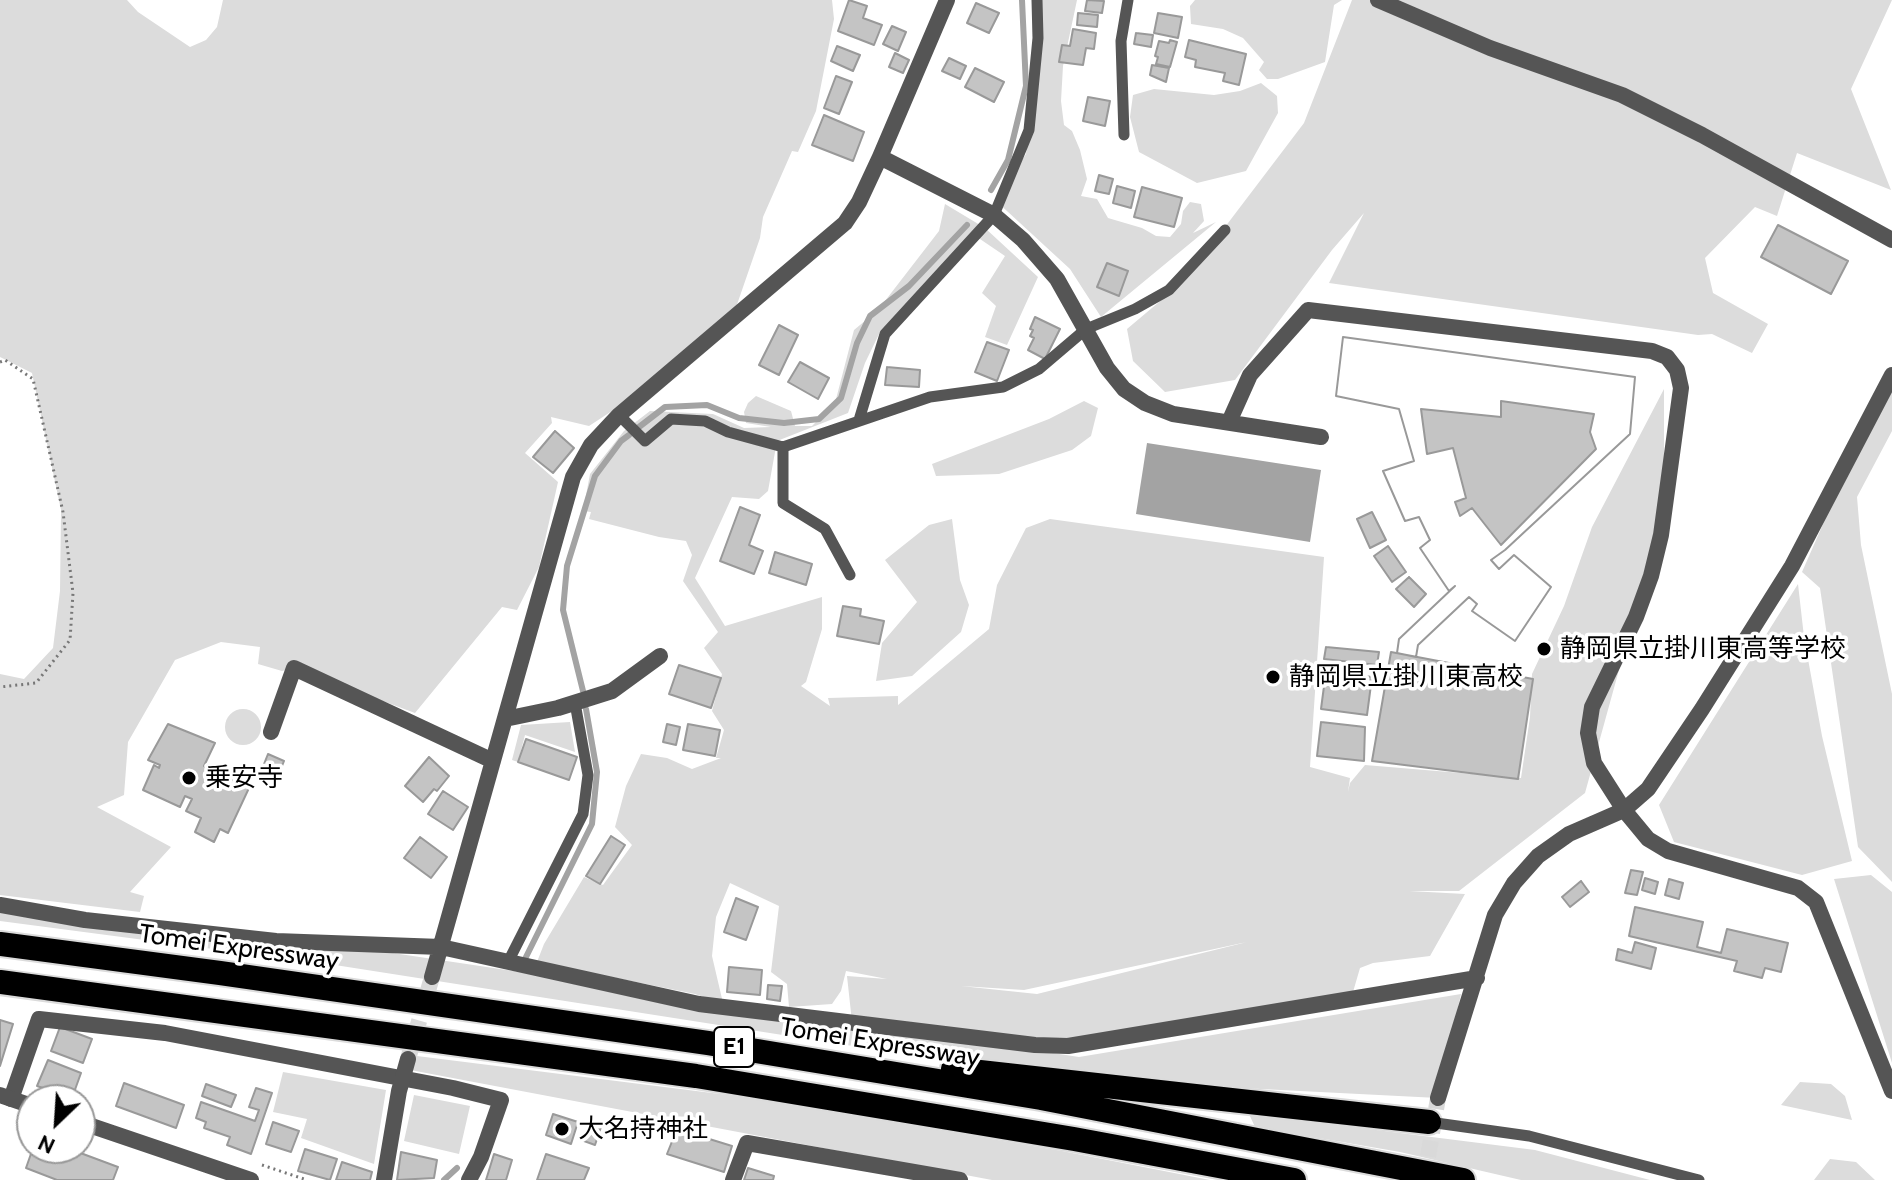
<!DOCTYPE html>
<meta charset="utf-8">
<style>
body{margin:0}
#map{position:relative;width:1892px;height:1180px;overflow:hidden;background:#fff;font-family:Cabin,sans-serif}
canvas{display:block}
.north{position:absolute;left:16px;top:1084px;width:80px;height:80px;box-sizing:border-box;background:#fff;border:2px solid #999;border-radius:50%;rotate:205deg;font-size:22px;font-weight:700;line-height:32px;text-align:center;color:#000}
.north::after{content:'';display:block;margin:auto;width:28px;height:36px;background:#000;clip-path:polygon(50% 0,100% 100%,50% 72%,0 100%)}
</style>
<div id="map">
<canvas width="1892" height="1180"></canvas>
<div class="north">N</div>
</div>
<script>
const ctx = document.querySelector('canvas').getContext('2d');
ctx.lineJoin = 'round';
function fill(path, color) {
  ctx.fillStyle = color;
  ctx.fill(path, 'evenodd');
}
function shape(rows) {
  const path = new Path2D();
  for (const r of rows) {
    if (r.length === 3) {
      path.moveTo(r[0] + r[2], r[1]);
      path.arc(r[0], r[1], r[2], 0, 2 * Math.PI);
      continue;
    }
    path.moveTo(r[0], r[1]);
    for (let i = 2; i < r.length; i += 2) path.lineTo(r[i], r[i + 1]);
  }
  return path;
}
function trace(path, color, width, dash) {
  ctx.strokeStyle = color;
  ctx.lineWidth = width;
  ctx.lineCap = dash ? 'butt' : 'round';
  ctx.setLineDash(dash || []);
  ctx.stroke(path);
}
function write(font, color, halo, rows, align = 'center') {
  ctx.font = font + ' Cabin,"Noto Sans JP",sans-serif';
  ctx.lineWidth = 7;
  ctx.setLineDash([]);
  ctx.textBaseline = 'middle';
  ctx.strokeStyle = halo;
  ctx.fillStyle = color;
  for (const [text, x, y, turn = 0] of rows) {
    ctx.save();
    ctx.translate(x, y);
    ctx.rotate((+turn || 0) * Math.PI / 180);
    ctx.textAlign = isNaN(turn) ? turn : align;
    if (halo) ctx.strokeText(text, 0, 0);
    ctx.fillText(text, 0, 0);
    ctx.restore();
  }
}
fill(shape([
 [0,0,127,0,138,12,190,47,206,40,217,27,223,0,832,0,834,19,816,111,798,152,792,151,763,217,760,238,732,319,664,377,589,426,551,417,552,423,525,453,558,482,539,567,517,610,502,607,415,713,294,668,282,671,258,664,260,647,221,642,175,660,128,742,124,795,97,807,171,847,130,892,144,896,140,912,0,895,0,674,24,679,53,648,60,591,61,510,32,373,0,357],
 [1032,0,1077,0,1063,66,1061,101,1064,125,1072,131,1080,150,1087,179,1081,196,1097,199,1108,218,1142,228,1156,236,1170,237,1181,224,1183,211,1190,202,1201,204,1204,221,1193,233,1216,222,1101,317,1070,269,995,200,1026,154,1034,91],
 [1195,0,1342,0,1334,5,1325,62,1278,79,1267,79,1259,70,1264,62,1243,38,1223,29,1191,24,1190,6],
 [1352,0,1892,0,1851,89,1891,190,1797,153,1777,216,1755,207,1705,258,1713,293,1768,324,1752,353,1712,334,1698,335,1329,283,1364,213,1332,250,1235,380,1165,392,1133,361,1127,329,1184,281,1304,123],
 [1261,83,1277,96,1278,113,1246,171,1197,183,1139,152,1130,117,1133,95,1154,89,1214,95,1240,91],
 [945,204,985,228,1038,277,1007,345,985,337,996,306,982,293,1005,256,977,237,898,320,880,332,865,363,848,413,777,441,768,491,759,499,732,497,695,578,725,626,822,597,822,629,806,682,801,686,830,706,828,698,898,696,898,705,989,629,997,585,1026,528,1050,519,1324,557,1310,767,1350,778,1348,792,1350,783,1365,765,1521,778,1530,717,1532,674,1564,606,1592,527,1664,389,1664,507,1585,793,1459,891,1409,891,1465,894,1430,956,1373,963,1360,968,1353,992,1068,1046,876,1026,1079,1057,1461,994,1438,1098,1064,1079,335,965,0,921,0,905,386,952,715,1001,695,994,537,962,544,944,584,877,603,885,632,845,615,827,626,786,641,754,667,758,692,769,721,758,716,758,724,730,712,711,722,674,704,648,718,632,683,581,692,555,686,541,659,537,589,519,591,512,583,511,590,474,624,431,650,411,713,414,744,428,771,427,746,423,744,412,748,403,756,396,791,411,795,426,812,426,835,403,854,330,878,310,939,231],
 [730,883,779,906,771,972,787,984,789,1007,832,1004,841,991,846,971,887,979,847,976,852,1022,723,1003,712,956,716,917],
 [1247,942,1037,994,961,986,1024,990],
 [1892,384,1892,431,1857,497,1861,545,1892,694,1892,882,1858,847,1820,588,1802,572,1853,456],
 [1084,401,1098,408,1091,436,1072,450,999,474,936,476,932,464,1049,419],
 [952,519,960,580,969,605,961,632,912,676,876,681,882,643,917,602,885,560,929,525],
 [1798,584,1804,637,1822,736,1852,861,1802,875,1674,842,1659,805],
 [243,727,18],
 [570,722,575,752,525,735,518,762,512,760,521,725],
 [1871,875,1892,892,1892,1063,1834,879],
 [409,1055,744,1097,1062,1151,1210,1180,992,1180,405,1069],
 [283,1072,386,1090,374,1164,301,1138,307,1119,273,1112],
 [1800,1082,1831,1084,1845,1096,1852,1120,1781,1105],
 [414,1095,470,1106,459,1154,404,1141],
 [1249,1114,1535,1150,1650,1180,1521,1180,1400,1152,1255,1127],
 [1830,1159,1856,1162,1875,1180,1814,1180]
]), '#dcdcdc');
fill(shape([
 [1147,443,1321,470,1310,542,1136,514]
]), '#a3a3a3');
trace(shape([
 [991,190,1008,160,1026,86,1022,0],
 [639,427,665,407,707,405,739,418,784,423,819,419,841,398,857,343,870,316,909,286,967,225],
 [583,691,563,610,567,566,595,476,621,441,629,435],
 [525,959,592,824,597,772,586,709],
 [444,1180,457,1168]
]), '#a3a3a3', 6);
const building = shape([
 [849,0,867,6,863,18,882,25,874,45,838,31,849,0],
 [1087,0,1104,1,1102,13,1085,11,1087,0],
 [976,3,999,13,989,33,967,23,976,3],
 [1078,13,1098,15,1097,27,1077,25,1078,13],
 [1158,13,1182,17,1178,38,1154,33,1158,13],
 [892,26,906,32,898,51,883,44,892,26],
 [1073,29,1096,33,1094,49,1086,48,1083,65,1059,62,1062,45,1070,46,1073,29],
 [1136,33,1153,35,1151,47,1134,44,1136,33],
 [1170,40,1177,42,1170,67,1156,64,1158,57,1155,56,1159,41,1169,43,1170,40],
 [1189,40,1246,54,1239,85,1223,81,1225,73,1195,67,1196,60,1185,57,1189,40],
 [837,46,860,55,853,71,831,61,837,46],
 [895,53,909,60,903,73,889,67,895,53],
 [949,58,966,66,960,79,942,71,949,58],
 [1152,65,1169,68,1166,82,1150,75,1152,65],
 [975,68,1004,82,994,102,965,87,975,68],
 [836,76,852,82,839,114,824,108,836,76],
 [1088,97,1110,101,1105,126,1083,121,1088,97],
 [824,115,864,132,853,161,812,145,824,115],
 [1099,175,1113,179,1109,194,1095,191,1099,175],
 [1117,186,1135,191,1131,208,1113,203,1117,186],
 [1142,187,1182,198,1174,227,1134,217,1142,187],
 [1778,225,1848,261,1831,294,1761,257,1778,225],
 [1107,263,1128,271,1119,296,1097,287,1107,263],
 [1035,317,1060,329,1045,359,1028,350,1034,338,1030,336,1033,330,1030,329,1035,317],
 [779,325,798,335,779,375,759,365,779,325],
 [1343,337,1635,377,1630,434,1505,550,1491,560,1499,569,1514,555,1551,587,1515,641,1472,611,1477,604,1469,597,1418,645,1416,657,1397,653,1399,639,1455,586,1449,591,1420,548,1430,540,1419,517,1405,521,1383,471,1414,461,1399,409,1336,396,1343,337],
 [1501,401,1594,414,1590,432,1596,449,1501,545,1472,508,1460,516,1455,502,1466,498,1453,448,1427,454,1421,409,1501,417,1501,401],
 [1343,337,1635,377,1630,434,1505,550,1491,560,1499,569,1514,555,1551,587,1515,641,1472,611,1477,604,1469,597,1418,645,1416,657,1397,653,1399,639,1455,586,1449,591,1420,548,1430,540,1419,517,1405,521,1383,471,1414,461,1399,409,1336,396,1343,337],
 [987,342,1009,350,997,381,975,372,987,342],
 [800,362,829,378,818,399,788,382,800,362],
 [887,367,920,370,919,387,885,385,887,367],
 [555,431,574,448,553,473,533,457,555,431],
 [740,507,760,515,749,545,763,551,754,574,720,561,740,507],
 [1372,512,1386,540,1370,548,1357,519,1372,512],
 [1388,546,1406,572,1392,582,1374,556,1388,546],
 [775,552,812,564,806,585,769,573,775,552],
 [1409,577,1426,594,1414,607,1396,589,1409,577],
 [843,606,861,609,860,616,884,621,879,644,837,636,843,606],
 [1326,647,1379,652,1377,665,1324,659,1326,647],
 [1391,652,1533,679,1518,779,1372,761,1391,652],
 [679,665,721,678,711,708,669,694,679,665],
 [1326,671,1372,677,1367,715,1321,709,1326,671],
 [1321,722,1365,727,1364,761,1317,756,1321,722],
 [168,724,215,743,204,766,249,788,228,833,220,829,214,842,195,832,201,818,186,811,192,799,185,796,180,807,143,790,154,765,159,768,160,765,148,760,168,724],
 [667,724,680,727,676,745,663,742,667,724],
 [688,724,720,730,715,756,683,750,688,724],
 [526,739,577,757,569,780,518,762,526,739],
 [268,754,284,761,276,781,260,774,268,754],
 [429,757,449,776,437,791,434,789,423,802,405,786,429,757],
 [443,791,468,807,453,830,428,814,443,791],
 [611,836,625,845,600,884,586,876,611,836],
 [420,837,447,857,431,878,404,858,420,837],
 [1631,870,1643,872,1637,895,1625,893,1631,870],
 [1645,878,1658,882,1655,894,1642,890,1645,878],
 [1669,879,1683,883,1679,899,1665,895,1669,879],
 [1581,881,1589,892,1570,907,1562,897,1581,881],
 [736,898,758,907,746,940,724,932,736,898],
 [1635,907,1703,922,1697,947,1721,953,1727,929,1788,943,1781,972,1765,968,1762,978,1734,971,1737,961,1629,936,1635,907],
 [1635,942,1656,948,1651,969,1616,960,1618,949,1632,953,1635,942],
 [729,967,762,970,760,995,727,992,729,967],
 [768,985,782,986,780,1001,767,999,768,985],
 [0,1020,13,1024,0,1066,0,1020],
 [60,1027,92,1039,83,1063,51,1051,60,1027],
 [48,1060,81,1073,72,1098,37,1086,48,1060],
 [124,1083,184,1105,176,1128,116,1106,124,1083],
 [206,1084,236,1095,231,1107,202,1096,206,1084],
 [256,1088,272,1093,251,1154,227,1145,230,1137,204,1128,206,1122,196,1118,201,1102,255,1121,259,1110,249,1107,256,1088],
 [553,1114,578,1122,571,1144,546,1135,553,1114],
 [273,1122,299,1131,291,1152,266,1144,273,1122],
 [590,1123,601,1127,595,1145,584,1141,590,1123],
 [677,1129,732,1146,724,1172,667,1154,677,1129],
 [33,1148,67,1148,118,1167,113,1180,57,1180,26,1168,33,1148],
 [305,1149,337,1159,330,1180,298,1171,305,1149],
 [401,1152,437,1160,434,1178,397,1180,401,1152],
 [494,1154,512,1160,506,1180,486,1180,494,1154],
 [546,1154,589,1168,584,1180,537,1180,546,1154],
 [342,1162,372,1172,370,1180,336,1180,342,1162],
 [748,1168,774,1176,773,1180,744,1180,748,1168]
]);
fill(building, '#c4c4c4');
trace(building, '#999', 2);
trace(shape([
 [408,1059,432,977],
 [1424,1180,1438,1098]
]), '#d9d9d9', 16, [16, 8]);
const motorway = shape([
 [0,944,220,973,708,1043,1041,1098,1463,1180],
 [0,982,696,1076,1074,1139,1294,1180],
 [953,1069,1429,1122]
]);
trace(motorway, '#dbdbdb', 28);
trace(shape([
 [0,362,5,360,33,379,63,512,73,593,70,640,36,683,0,687],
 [42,1090,71,1100],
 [262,1165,307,1180]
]), '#777', 3, [2, 4]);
trace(shape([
 [1124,135,1121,41,1128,0],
 [619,415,645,441,671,419,705,421,728,432,783,447,930,397,1003,387,1039,369,1086,329,1135,309,1169,290,1225,230],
 [859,420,885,334,994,215,1029,130,1038,38,1037,0],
 [783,447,783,503,825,529,850,575],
 [508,962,583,814,588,775,575,703],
 [1429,1122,1529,1136,1699,1180]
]), '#555', 11);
trace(shape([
 [880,157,994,215,1023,240,1057,279,1107,368,1124,389,1145,403,1173,414,1321,437],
 [1229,422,1250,375,1308,310,1652,351,1667,357,1677,370,1681,388,1661,535,1651,576,1636,617,1592,707,1588,733,1594,763,1624,810,1648,839,1668,851,1798,888,1816,902,1892,1091],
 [505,719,558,708,612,691,660,656],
 [271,732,294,668,493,761],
 [0,905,85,920,276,941,441,947,699,1004,1035,1045,1068,1046,1477,978],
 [432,977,573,477,591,445,619,415,845,223,859,202,880,157,947,0],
 [1438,1098,1495,915,1514,883,1538,856,1569,834,1624,810,1648,789,1702,709,1792,566,1892,375],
 [11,1099,39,1019,165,1033,453,1088,501,1100,481,1157,469,1180],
 [733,1180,747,1143,960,1180]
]), '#555', 16);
trace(shape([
 [1378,0,1490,48,1622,95,1702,135,1892,240],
 [0,1095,32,1106],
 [80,1122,251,1180],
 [384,1180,399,1091,408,1059]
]), '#555', 16);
trace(motorway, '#000', 24);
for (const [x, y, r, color] of [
 [1544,649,8,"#000"],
 [1273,677,8,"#000"],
 [189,778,8,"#000"],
 [562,1129,8,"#000"]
]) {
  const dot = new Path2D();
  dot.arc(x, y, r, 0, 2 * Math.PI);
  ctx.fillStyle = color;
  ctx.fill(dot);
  trace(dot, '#fff', 3);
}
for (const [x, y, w] of [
 [734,1047,40]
]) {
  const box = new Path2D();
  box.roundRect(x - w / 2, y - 20, w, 40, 6);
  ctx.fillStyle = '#fff';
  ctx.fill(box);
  trace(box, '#000', 2);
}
write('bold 24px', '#000', null, [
 ["E1",734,1047]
]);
write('26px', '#000', '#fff', [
 ["静岡県立掛川東高等学校",1560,649],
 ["静岡県立掛川東高校",1289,677],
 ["乗安寺",205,778],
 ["大名持神社",578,1129]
], 'left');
write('26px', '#000', '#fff', [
 ["Tomei Expressway",239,948,8],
 ["Tomei Expressway",880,1043,9]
]);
</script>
